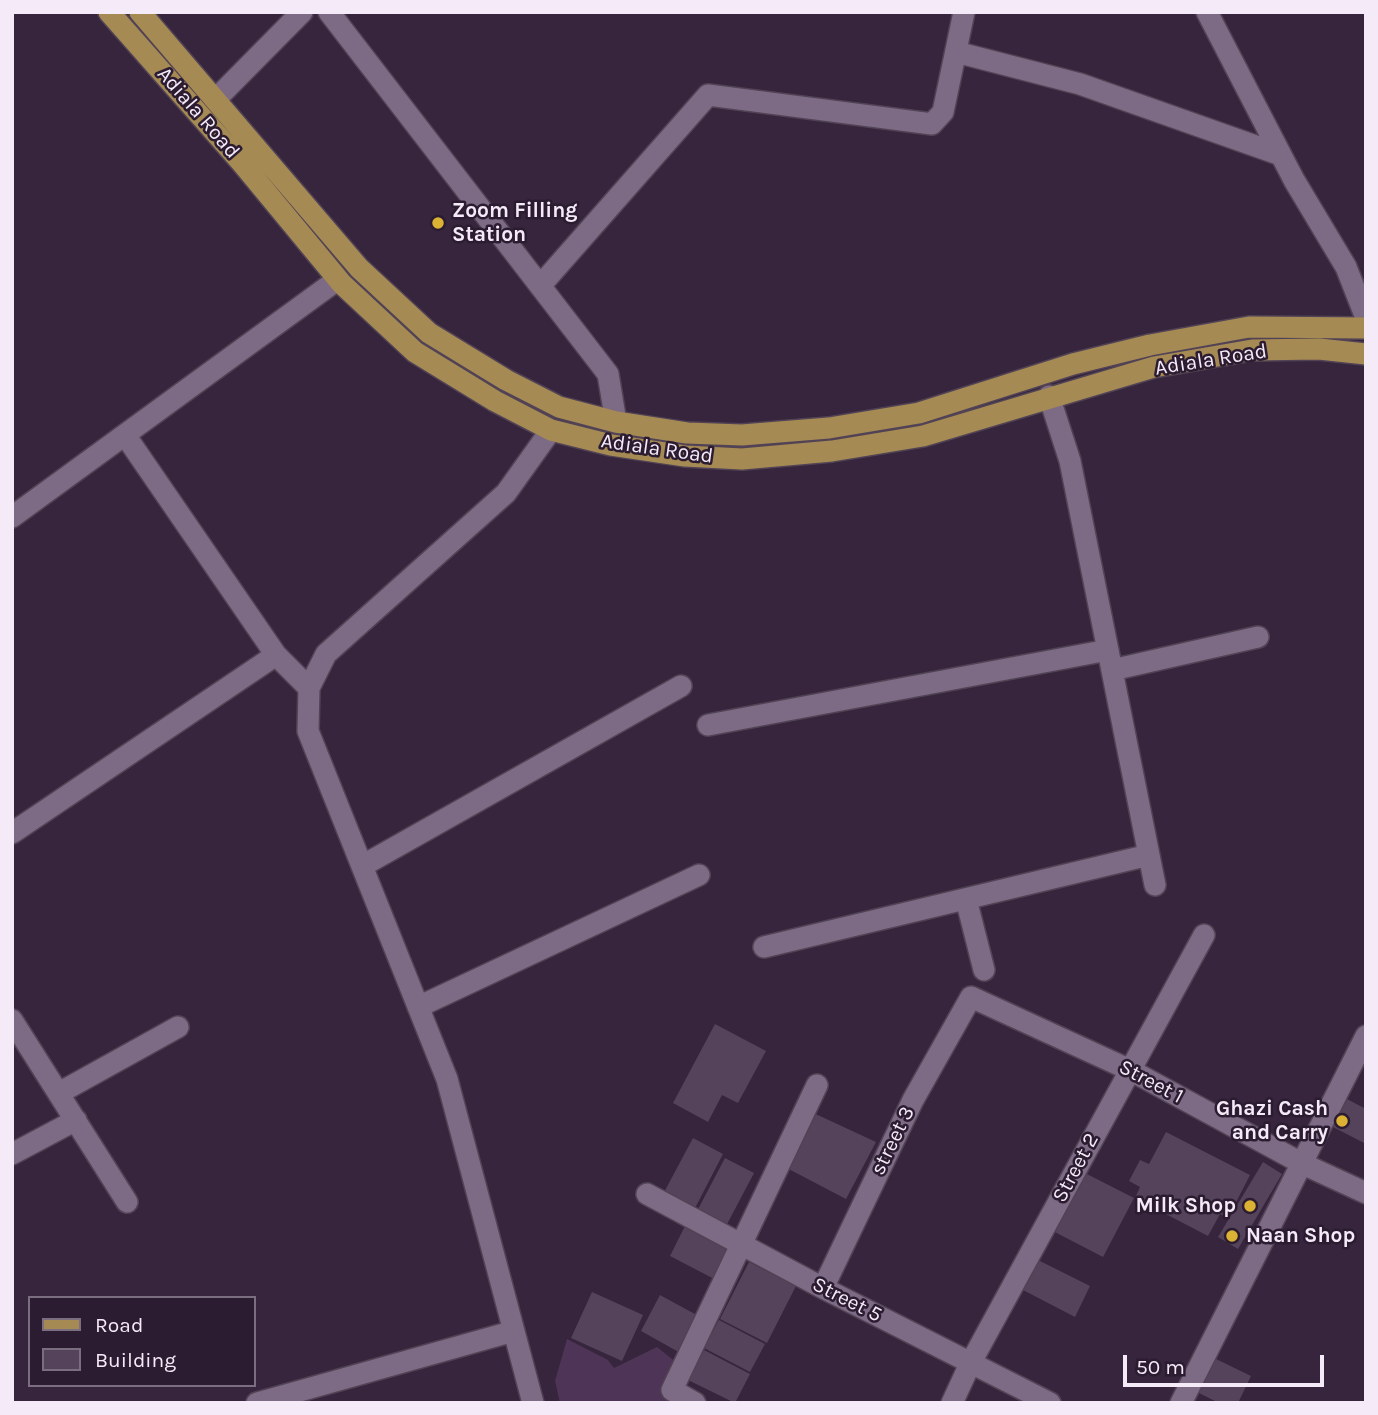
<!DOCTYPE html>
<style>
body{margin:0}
#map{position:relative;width:1378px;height:1415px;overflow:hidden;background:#36253c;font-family:Karla,sans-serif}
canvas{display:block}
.frame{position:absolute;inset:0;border:14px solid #f4eaf8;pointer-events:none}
.legend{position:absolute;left:28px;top:1296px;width:228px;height:91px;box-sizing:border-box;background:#2c1c31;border:2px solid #7c6e81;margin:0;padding:9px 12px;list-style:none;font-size:21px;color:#f4eaf8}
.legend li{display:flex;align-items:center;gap:14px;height:35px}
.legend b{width:35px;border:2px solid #7c6e81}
.scale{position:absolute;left:1123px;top:1355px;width:201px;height:32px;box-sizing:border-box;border:4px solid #f4eaf8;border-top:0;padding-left:9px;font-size:21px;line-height:24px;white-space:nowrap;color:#f4eaf8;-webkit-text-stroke:5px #2c1c31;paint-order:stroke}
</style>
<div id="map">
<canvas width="1378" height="1415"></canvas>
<div class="frame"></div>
<ul class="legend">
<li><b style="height:9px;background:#a68a53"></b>Road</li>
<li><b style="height:19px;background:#55435b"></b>Building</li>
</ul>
<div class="scale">50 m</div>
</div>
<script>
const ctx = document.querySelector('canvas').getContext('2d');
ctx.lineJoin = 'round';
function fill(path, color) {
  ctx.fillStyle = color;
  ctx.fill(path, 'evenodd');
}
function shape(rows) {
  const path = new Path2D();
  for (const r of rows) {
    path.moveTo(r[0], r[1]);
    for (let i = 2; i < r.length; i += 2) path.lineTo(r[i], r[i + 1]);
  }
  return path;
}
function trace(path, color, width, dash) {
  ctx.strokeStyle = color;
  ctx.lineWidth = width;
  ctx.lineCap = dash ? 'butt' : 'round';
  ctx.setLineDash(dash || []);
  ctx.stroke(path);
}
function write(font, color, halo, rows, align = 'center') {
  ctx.font = font + ' Karla,sans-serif';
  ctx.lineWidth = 5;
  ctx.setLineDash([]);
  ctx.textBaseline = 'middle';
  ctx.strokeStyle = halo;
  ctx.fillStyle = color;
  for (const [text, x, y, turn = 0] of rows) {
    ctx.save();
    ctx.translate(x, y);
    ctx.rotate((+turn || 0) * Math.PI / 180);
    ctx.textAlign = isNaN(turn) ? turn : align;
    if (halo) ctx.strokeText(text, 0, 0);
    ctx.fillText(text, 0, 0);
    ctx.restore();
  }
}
fill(shape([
 [567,1339,608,1360,614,1368,657,1347,677,1363,661,1393,678,1403,560,1403,555,1381]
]), '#4e3456');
fill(shape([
 [715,1024,766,1051,738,1103,722,1095,708,1122,673,1103],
 [1347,1099,1366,1109,1366,1144,1333,1127],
 [807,1110,876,1142,846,1199,781,1165],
 [1166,1132,1250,1175,1228,1218,1220,1214,1208,1236,1135,1198,1140,1187,1129,1181,1140,1160,1149,1164],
 [693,1138,723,1154,693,1212,662,1196],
 [725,1158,754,1173,725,1228,696,1213],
 [1263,1162,1282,1174,1238,1249,1218,1237],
 [1081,1171,1134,1198,1103,1257,1047,1228],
 [687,1222,738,1247,720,1282,670,1256],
 [1036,1259,1090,1286,1075,1317,1021,1289],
 [749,1262,796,1286,767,1343,720,1319],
 [592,1292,643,1315,622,1361,571,1338],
 [660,1295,704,1319,684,1355,641,1331],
 [719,1320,765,1344,750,1372,704,1348],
 [704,1350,750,1374,735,1403,688,1380],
 [1214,1358,1251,1376,1238,1403,1219,1403,1197,1392]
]), '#55435b');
const minor = shape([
 [329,12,608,374,616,422],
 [1207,12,1294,180,1346,267,1366,318],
 [956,52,1080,84,1281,155],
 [216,99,302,12],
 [540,286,708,95,932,124,943,112,964,12],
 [1049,396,1070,461,1155,885],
 [125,435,276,655,309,688],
 [12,517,337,280],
 [1112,670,1258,637],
 [708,725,1108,650],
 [12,833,276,655],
 [362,866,681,686],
 [966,899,984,970],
 [764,947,1149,855],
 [418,1007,699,875],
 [12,1020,127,1202],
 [59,1093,178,1027],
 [12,1154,76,1120],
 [647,1194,823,1288,1050,1403],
 [823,1288,913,1100,971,997,1130,1070,1303,1164,1366,1193],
 [257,1403,514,1331],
 [533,1403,447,1079,308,731,309,688,326,654,506,493,551,430],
 [695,1403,672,1390,817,1085],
 [952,1403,970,1364,1204,935],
 [1181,1403,1366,1036]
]);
const major = shape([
 [109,12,242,163,342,284,415,352,495,401,551,430,611,445,685,456,742,459,832,451,923,436,1154,367,1252,350,1319,349,1366,354],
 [140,12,359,268,429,333,506,380,559,407,616,422,687,433,742,435,829,428,919,413,1073,364,1150,345,1249,327,1366,328]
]);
trace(minor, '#514355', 24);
trace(major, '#514355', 24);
trace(minor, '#7d6a84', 21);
trace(major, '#a68a53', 21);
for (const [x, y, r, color] of [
 [438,223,7,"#dbb233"],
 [1342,1121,7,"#dbb233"],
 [1250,1206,7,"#dbb233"],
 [1232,1236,7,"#dbb233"]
]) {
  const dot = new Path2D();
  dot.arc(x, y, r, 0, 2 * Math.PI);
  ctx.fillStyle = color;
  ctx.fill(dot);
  trace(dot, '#2c1c31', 2.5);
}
write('21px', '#f4eaf8', '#2c1c31', [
 ["Adiala Road",198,113,49],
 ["Adiala Road",1211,360,-9],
 ["Adiala Road",657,449,8],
 ["Street 1",1151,1082,28],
 ["street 3",893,1141,-64],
 ["Street 2",1076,1168,-62],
 ["Street 5",847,1300,27]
]);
write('bold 21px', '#f4eaf8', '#2c1c31', [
 ["Zoom Filling",452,211],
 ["Station",452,235],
 ["Ghazi Cash",1328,1109,"right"],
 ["and Carry",1328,1133,"right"],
 ["Milk Shop",1236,1206,"right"],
 ["Naan Shop",1246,1236]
], 'left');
</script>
